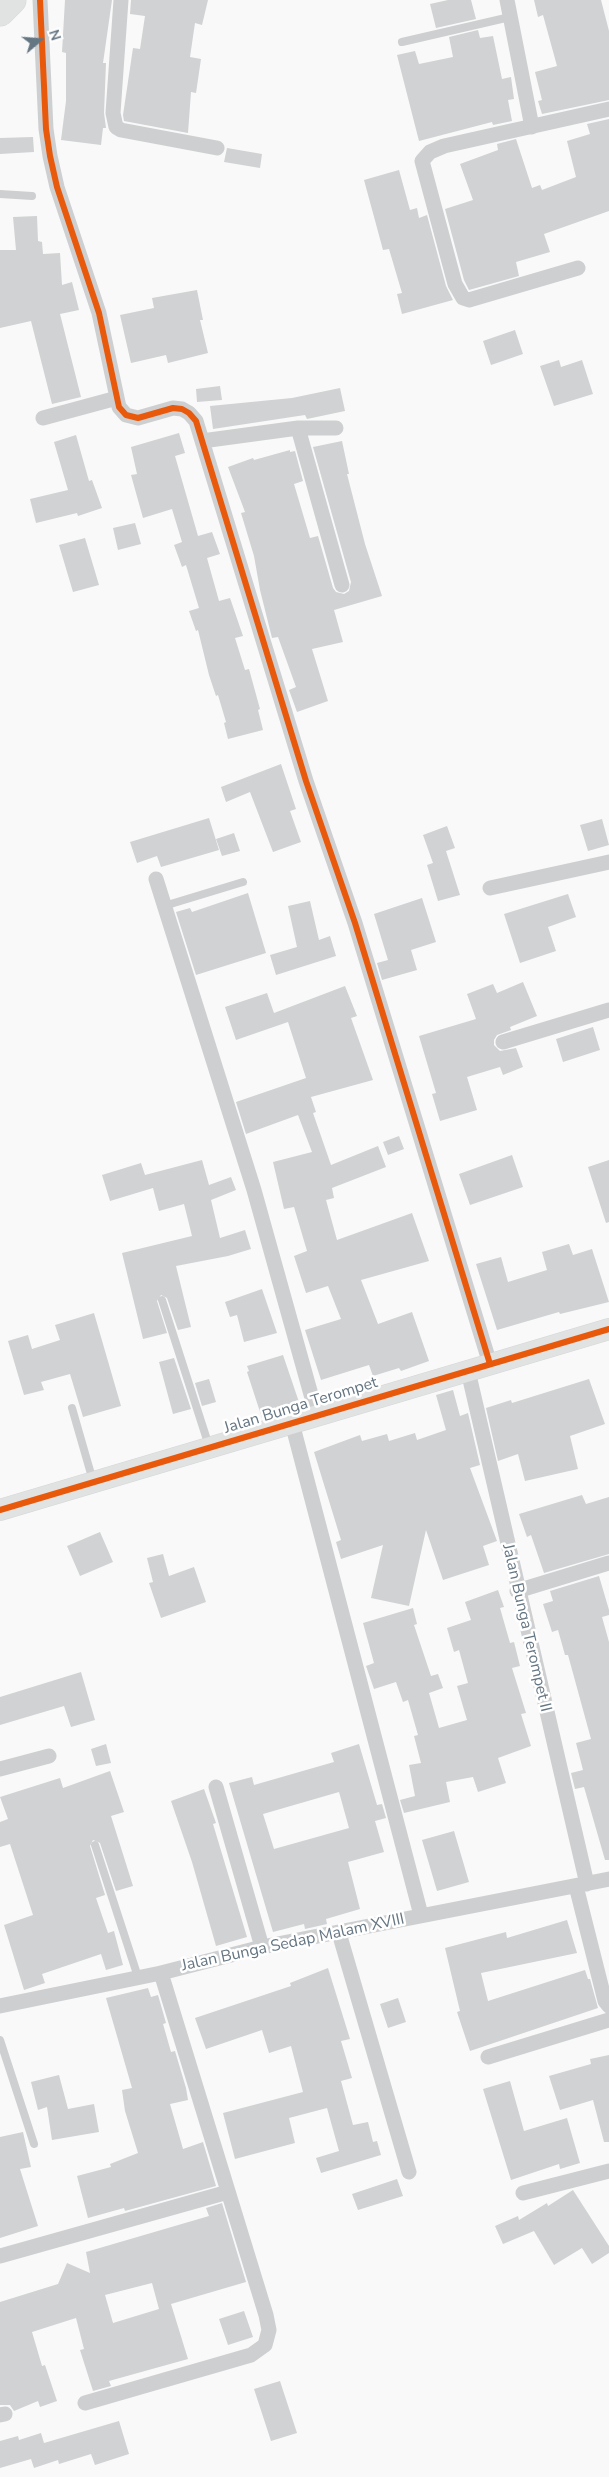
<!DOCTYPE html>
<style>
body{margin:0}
#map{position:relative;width:609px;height:2477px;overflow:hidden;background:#f9f9f9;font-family:"Nunito Sans",sans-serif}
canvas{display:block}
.north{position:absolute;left:15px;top:15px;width:50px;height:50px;-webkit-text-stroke:4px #fff;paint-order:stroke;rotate:72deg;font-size:14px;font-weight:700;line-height:20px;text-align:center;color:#657683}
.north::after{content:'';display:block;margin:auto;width:18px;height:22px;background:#657683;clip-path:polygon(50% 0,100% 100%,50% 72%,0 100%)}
</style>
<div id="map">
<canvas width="609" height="2477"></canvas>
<div class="north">N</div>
</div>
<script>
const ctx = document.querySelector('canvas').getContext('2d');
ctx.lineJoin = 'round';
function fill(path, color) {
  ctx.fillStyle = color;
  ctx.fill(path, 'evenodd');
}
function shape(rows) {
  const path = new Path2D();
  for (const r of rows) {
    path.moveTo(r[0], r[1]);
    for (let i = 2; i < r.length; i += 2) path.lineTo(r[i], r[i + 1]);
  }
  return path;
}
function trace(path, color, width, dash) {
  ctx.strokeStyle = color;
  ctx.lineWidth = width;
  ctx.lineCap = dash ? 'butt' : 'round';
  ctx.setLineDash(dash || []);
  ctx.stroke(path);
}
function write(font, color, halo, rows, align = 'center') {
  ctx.font = font + ' "Nunito Sans",sans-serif';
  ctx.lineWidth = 5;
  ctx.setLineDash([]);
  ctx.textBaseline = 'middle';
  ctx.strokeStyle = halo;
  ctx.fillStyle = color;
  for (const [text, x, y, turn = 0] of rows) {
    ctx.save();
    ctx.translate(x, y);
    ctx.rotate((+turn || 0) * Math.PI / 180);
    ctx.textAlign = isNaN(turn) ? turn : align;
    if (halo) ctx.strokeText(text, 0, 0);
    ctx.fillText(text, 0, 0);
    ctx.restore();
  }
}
fill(shape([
 [65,0,112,0,103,63,106,63,104,113,106,128,103,128,101,145,61,140,66,101,66,53,62,52],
 [131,0,208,0,202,25,195,23,190,57,201,59,196,93,191,92,188,133,124,121,123,115,133,48,140,49,145,16,130,14],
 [448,0,471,0,476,19,436,28,430,4],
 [534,0,601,0,609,31,609,100,542,114,538,101,542,100,535,72,557,66,543,15,538,17],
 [478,30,480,38,493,36,502,79,511,77,514,99,508,100,512,121,493,125,492,122,419,141,397,55,415,51,419,64,453,57,449,37],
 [609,119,609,211,544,234,550,252,516,262,519,276,469,290,464,280,445,209,473,200,460,164,498,150,497,144,516,139,532,188,540,185,542,190,576,177,567,141,590,134,587,124],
 [33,137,34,152,0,154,0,138],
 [227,148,262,154,260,168,224,162],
 [399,170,410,210,417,208,419,218,427,215,446,286,453,300,402,314,397,294,402,293,389,249,383,250,364,180],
 [37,216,38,241,42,242,43,254,60,253,62,285,72,282,79,310,60,314,81,397,52,404,31,321,0,328,0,250,16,250,13,217],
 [197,290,203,320,200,320,208,353,168,363,166,355,131,363,120,315,154,308,152,298],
 [515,330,523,354,491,365,483,341],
 [559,360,561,367,582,360,593,394,554,406,540,366],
 [220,386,222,400,197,402,196,389],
 [340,388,345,411,307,419,305,415,213,429,210,406,292,398],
 [179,433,185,453,175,456,198,536,212,532,220,554,207,558,219,601,230,598,243,636,235,638,245,670,249,669,260,709,258,710,263,730,228,739,224,723,226,722,218,695,216,696,209,675,198,630,196,631,189,611,199,608,186,565,182,567,174,545,182,542,172,509,143,518,131,475,137,474,131,447],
 [76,435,89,481,92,480,102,508,78,516,77,513,36,523,30,499,68,490,54,442],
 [342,441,349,474,347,474,365,544,382,596,334,610,343,642,312,649,328,701,297,712,289,690,296,687,278,637,272,638,260,590,254,556,241,513,245,512,228,467,253,458,254,460,290,450,290,452,295,451,303,481,294,484,310,538,318,536,333,588,336,592,344,594,349,591,351,582,313,447],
 [135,523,141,544,118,550,113,528],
 [85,538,99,585,73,592,59,545],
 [281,764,296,809,290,811,301,842,273,852,250,792,226,802,221,787],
 [209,818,219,850,161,867,157,856,137,863,130,842],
 [602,819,609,845,588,851,580,825],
 [447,826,455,848,446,851,460,895,438,901,427,865,433,863,423,835],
 [234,833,240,851,222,856,216,839],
 [248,893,266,953,196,975,176,912,190,908,192,912],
 [568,894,576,917,548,927,556,951,520,963,504,914],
 [422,898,436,942,411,950,417,970,382,980,377,963,388,960,374,914],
 [310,901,319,940,330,936,336,956,276,975,270,955,297,947,288,906],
 [523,982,537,1016,510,1027,511,1030,497,1035,494,1040,494,1045,500,1051,516,1048,523,1067,503,1075,500,1067,467,1077,477,1110,440,1121,432,1094,436,1093,419,1036,476,1019,467,994,493,984,497,993],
 [345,986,357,1016,351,1018,373,1080,311,1097,316,1112,313,1113,331,1165,378,1146,386,1167,332,1188,334,1198,326,1200,337,1240,412,1213,429,1261,361,1280,378,1324,412,1312,429,1361,401,1371,399,1368,373,1376,369,1365,321,1380,305,1330,341,1319,328,1286,306,1293,294,1256,307,1251,294,1207,284,1209,273,1162,312,1152,298,1115,246,1134,236,1102,306,1078,288,1022,236,1040,225,1007,267,993,274,1013],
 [593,1027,600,1050,563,1062,556,1039],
 [399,1136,404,1149,388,1155,383,1142],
 [512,1155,523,1187,470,1205,459,1174],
 [202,1160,209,1185,231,1177,236,1190,211,1200,220,1238,245,1230,251,1249,228,1256,176,1266,191,1327,178,1330,167,1298,161,1295,157,1301,167,1333,143,1339,122,1253,192,1236,184,1204,159,1211,153,1188,110,1201,102,1175,141,1163,145,1175],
 [609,1160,609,1222,606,1223,588,1167],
 [569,1244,573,1255,592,1249,609,1302,560,1314,559,1312,497,1330,476,1264,501,1257,508,1282,547,1270,542,1252],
 [262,1289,277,1333,244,1342,237,1315,230,1317,225,1302],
 [94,1313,121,1406,83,1417,70,1374,41,1382,44,1390,24,1395,8,1341,28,1335,32,1349,60,1340,55,1325],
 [283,1355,300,1405,262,1418,247,1372,249,1371,247,1366],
 [174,1358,191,1409,173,1414,159,1362],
 [209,1379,216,1402,202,1406,195,1383],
 [589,1379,605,1424,570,1436,578,1469,525,1481,518,1454,498,1461,486,1408,511,1400,512,1403],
 [453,1390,460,1416,468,1413,480,1465,470,1468,497,1541,483,1546,489,1565,443,1580,426,1530,409,1606,371,1598,383,1545,341,1559,336,1542,341,1540,314,1452,360,1435,362,1441,387,1434,389,1441,415,1433,417,1440,446,1430,436,1395],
 [582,1495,586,1504,609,1497,609,1554,544,1573,531,1535,527,1537,519,1514],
 [100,1532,113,1562,80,1576,67,1546],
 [163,1554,169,1576,194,1567,206,1602,161,1618,149,1583,153,1582,147,1558],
 [599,1576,609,1610,609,1615,602,1617,609,1642,609,1860,605,1860,584,1787,575,1789,571,1773,583,1770,576,1743,591,1739,568,1655,565,1655,558,1630,552,1632,543,1604,553,1601,550,1591],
 [498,1590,504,1607,500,1608,510,1643,514,1642,520,1666,512,1668,526,1713,521,1714,531,1746,498,1758,506,1783,478,1792,473,1777,446,1782,450,1802,404,1813,400,1800,415,1796,409,1765,421,1763,414,1736,418,1735,408,1700,403,1702,396,1682,374,1689,366,1666,374,1663,363,1623,413,1608,417,1624,414,1625,431,1676,438,1674,443,1688,429,1693,439,1728,467,1720,457,1686,468,1683,459,1650,454,1652,447,1628,471,1620,465,1602],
 [81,1672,95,1720,71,1727,64,1706,0,1725,0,1697],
 [106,1744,111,1763,96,1766,91,1749],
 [359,1744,377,1805,382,1804,386,1818,375,1821,384,1852,348,1862,360,1909,326,1919,327,1924,305,1929,304,1924,273,1932,229,1783,252,1777,254,1785,334,1762,331,1753],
 [339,1792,349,1828,274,1849,263,1814],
 [110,1771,124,1812,111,1816,133,1886,116,1891,100,1843,93,1840,90,1846,105,1895,96,1898,108,1933,114,1931,123,1965,106,1970,101,1954,42,1974,45,1983,24,1990,4,1925,33,1915,10,1844,0,1847,0,1822,8,1819,0,1797,60,1778,63,1788],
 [204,1789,216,1823,213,1824,247,1937,216,1946,192,1862,171,1801],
 [454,1831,469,1882,437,1891,422,1840],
 [567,1920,577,1953,481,1973,488,2001,585,1970,588,1979,590,1979,598,2008,470,2051,457,2012,460,2011,445,1948,506,1932,507,1938],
 [328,1968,350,2039,341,2041,352,2078,341,2081,353,2125,368,2122,373,2142,377,2141,381,2155,321,2173,316,2158,339,2151,327,2108,289,2118,295,2143,235,2159,223,2113,303,2092,291,2046,269,2053,262,2030,206,2049,195,2018,291,1986,290,1983],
 [148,1988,151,1997,158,1995,166,2023,163,2024,171,2052,175,2051,186,2088,188,2100,170,2104,183,2149,203,2142,216,2186,125,2211,124,2208,88,2218,77,2176,111,2167,110,2164,138,2153,125,2111,122,2090,132,2088,106,1998],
 [398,1998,406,2022,388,2028,380,2004],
 [609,2055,609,2142,604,2142,593,2100,560,2110,549,2076,591,2064,590,2059],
 [59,2075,68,2109,94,2104,99,2132,52,2140,47,2107,38,2110,31,2082],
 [510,2081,524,2131,567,2118,580,2163,560,2169,559,2164,511,2180,483,2089],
 [23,2132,31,2167,20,2169,38,2226,0,2238,0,2137],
 [397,2179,403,2196,358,2210,352,2194],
 [573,2190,609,2246,609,2253,592,2264,582,2248,554,2265,534,2231,503,2244,495,2226,518,2216,519,2220,547,2203,548,2206],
 [222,2203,246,2282,171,2304,188,2359,109,2381,111,2386,93,2391,80,2350,84,2349,76,2318,32,2332,42,2366,45,2365,57,2401,40,2407,38,2401,14,2411,10,2405,0,2405,0,2302,58,2284,67,2263,90,2273,86,2252,209,2216,206,2208],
 [152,2283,159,2309,113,2323,105,2295],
 [244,2311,253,2337,228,2345,219,2319],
 [280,2381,297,2433,271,2441,254,2389],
 [119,2421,129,2454,95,2465,91,2454,59,2464,58,2460,34,2468,31,2459,0,2468,0,2441,18,2436,19,2440,41,2433,44,2443]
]), '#d0d2d3');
const secondary = shape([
 [0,1510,609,1329]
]);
const highway = shape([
 [0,12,12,0]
]);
trace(secondary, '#d5d6d7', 22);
trace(highway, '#d5d6d6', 29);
trace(shape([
 [402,42,510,17],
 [0,194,32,196],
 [164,906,243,882],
 [162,1300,209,1446],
 [72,1408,93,1481],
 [95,1845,138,1977],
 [0,2040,34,2144]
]), '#cecfd0', 8);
trace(shape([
 [40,0,46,129,50,156,57,187,99,313,119,407,126,415,138,418,173,408,182,409,189,413,196,421,306,781,355,923,490,1364],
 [121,0,113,113,116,127,121,130,217,148],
 [507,0,532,127],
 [578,268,469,300,463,298,455,284,422,161,430,152,444,146,609,109],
 [43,418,117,398],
 [298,428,342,585],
 [202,441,298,428,336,428],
 [156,879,254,1190,317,1416],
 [490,888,609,862],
 [503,1042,609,1010],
 [468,1371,587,1884],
 [292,1423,421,1915],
 [517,1591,609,1563],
 [0,1769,49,1756],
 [216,1787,262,1947],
 [576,1886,605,2001,609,2006],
 [339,1933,409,2172],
 [0,2006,161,1973,262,1947,609,1879],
 [488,2057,609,2020],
 [523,2193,609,2171],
 [0,2256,228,2192],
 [85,2403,251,2355,265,2345,269,2330,266,2315,161,1973],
 [0,2415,5,2414]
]), '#cecfd0', 15);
trace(secondary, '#e1e2e2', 21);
trace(highway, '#e1e2e2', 28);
trace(shape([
 [40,0,46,129,50,156,57,187,99,313,119,407,126,415,138,418,173,408,182,409,189,413,196,421,306,781,355,923,490,1364],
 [0,1510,609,1329]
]), '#e8590c', 6);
write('16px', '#657683', '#fff', [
 ["Jalan Bunga Terompet",301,1406,-17],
 ["Jalan Bunga Terompet II",526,1628,77],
 ["Jalan Bunga Sedap Malam XVIII",293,1943,-12]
]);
</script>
